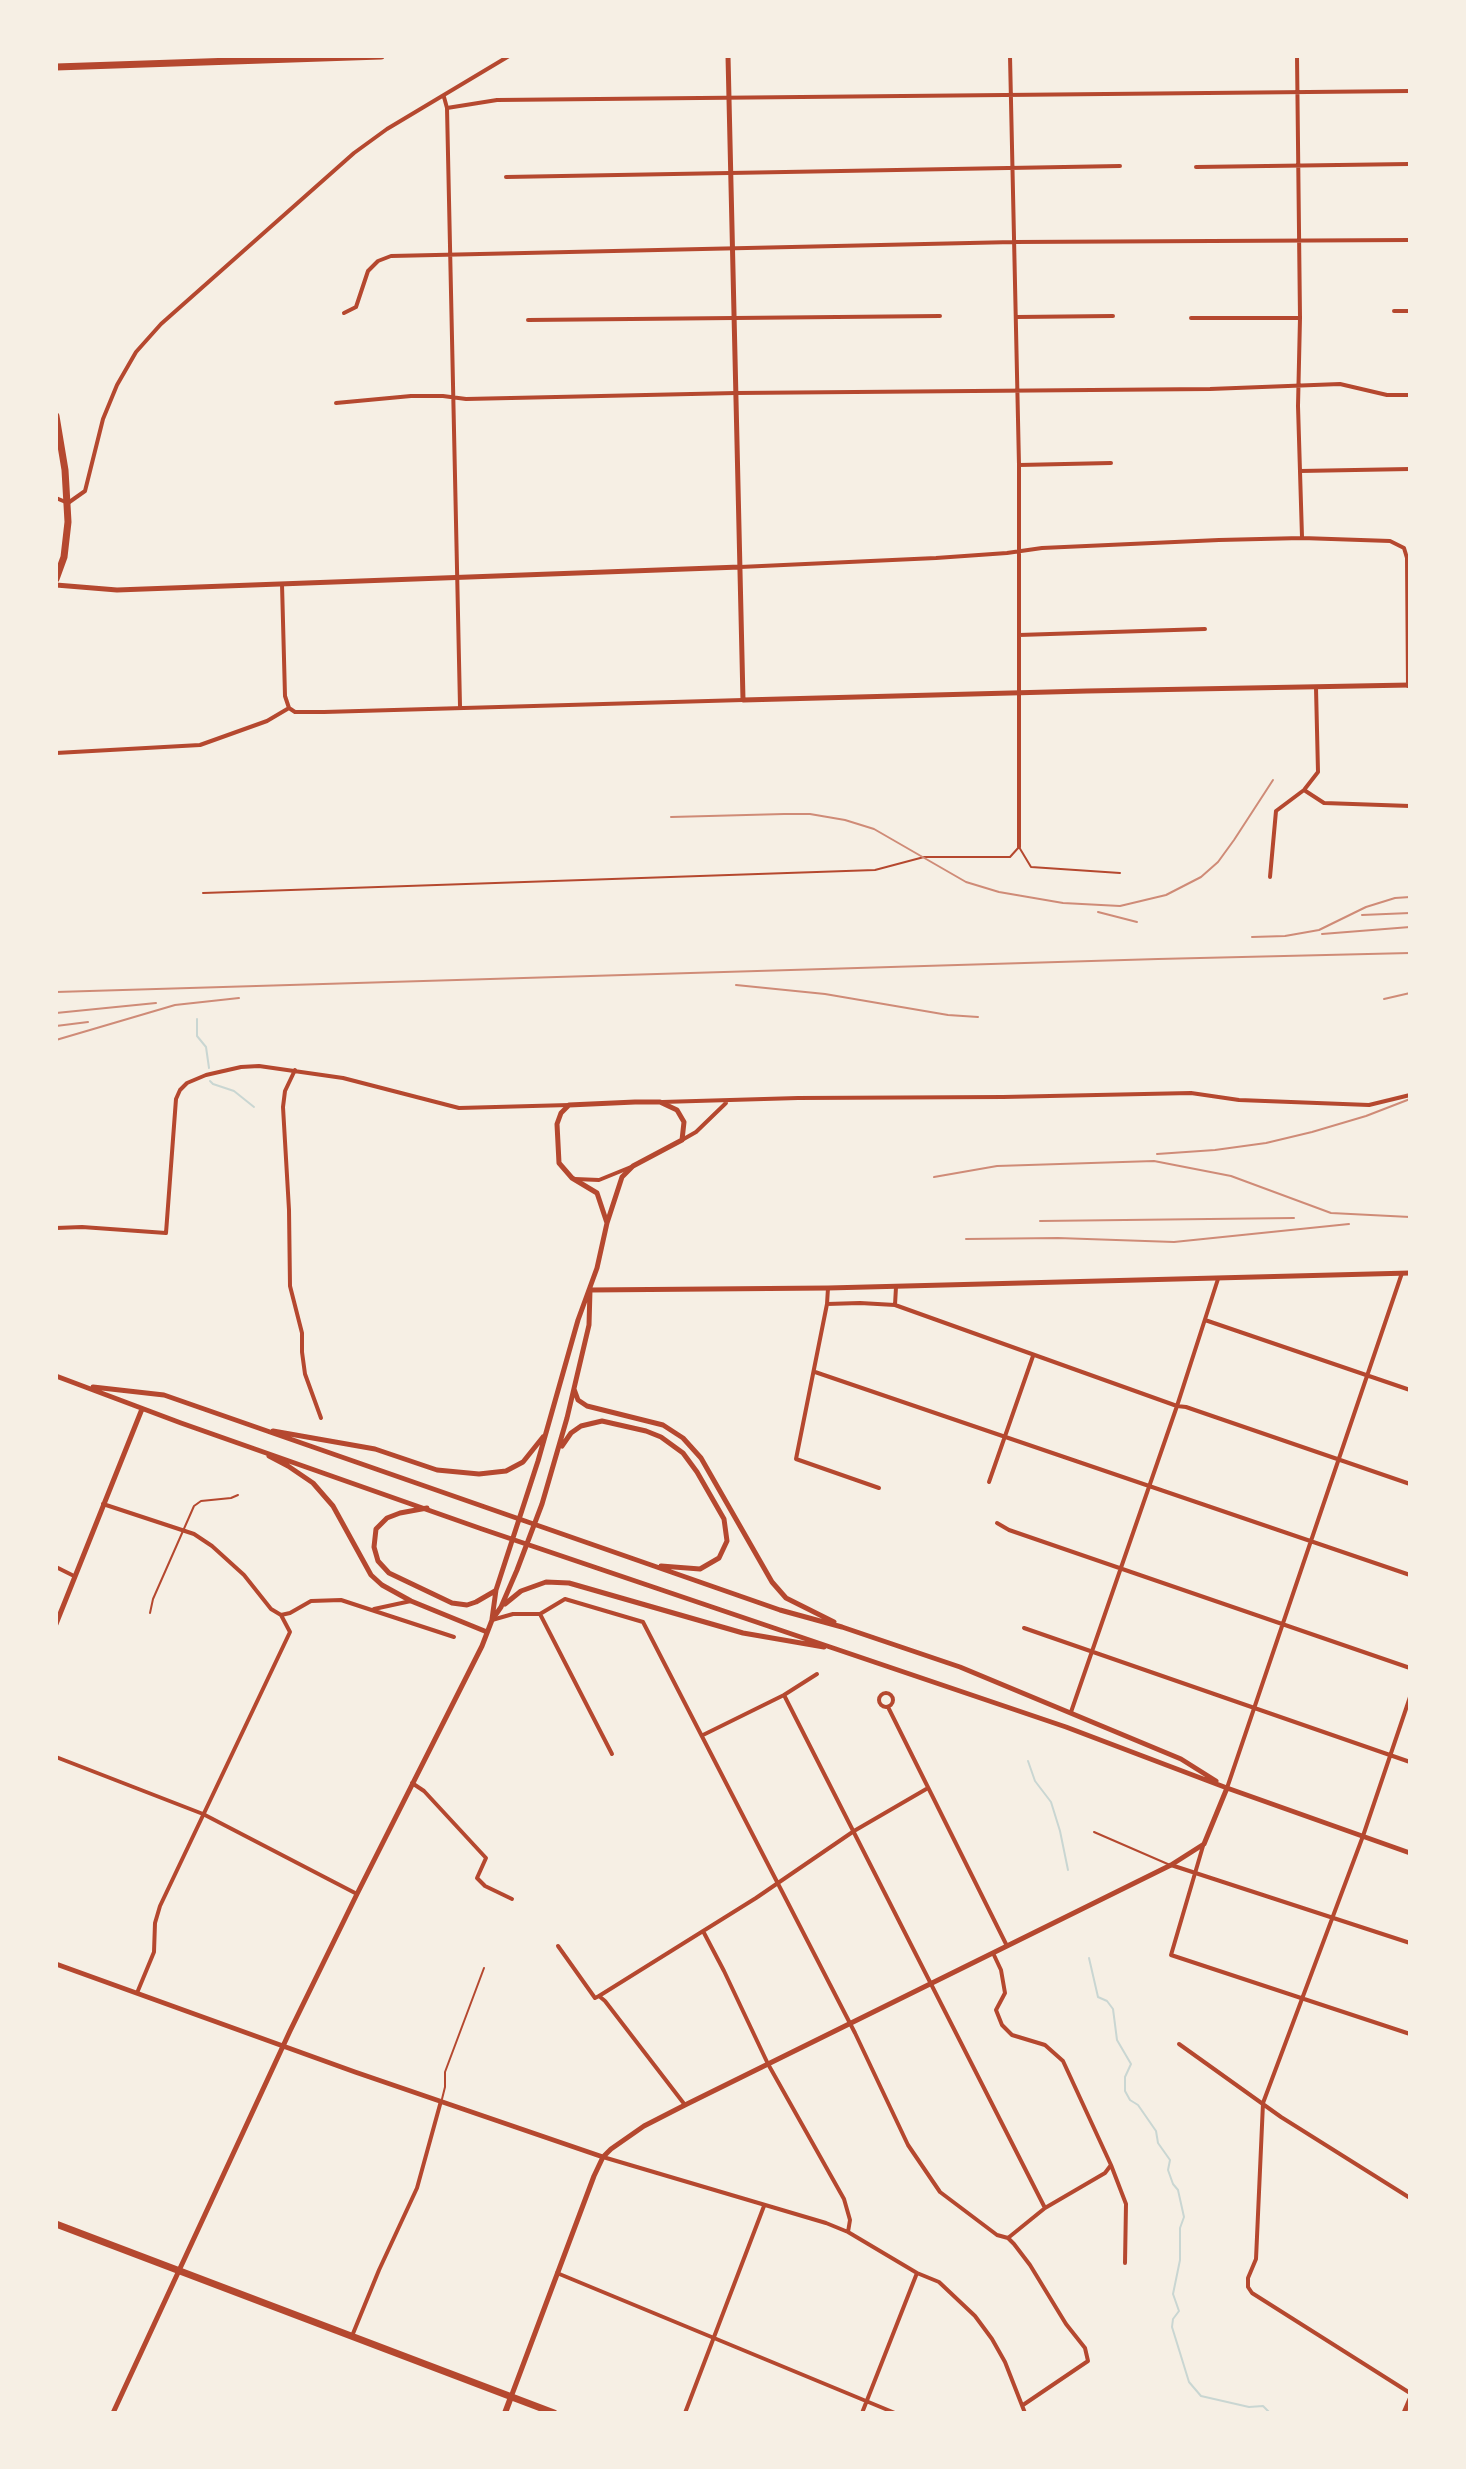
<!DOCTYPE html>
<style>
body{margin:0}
#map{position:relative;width:1466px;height:2469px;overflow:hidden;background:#f6efe4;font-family:Rubik,sans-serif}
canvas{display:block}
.frame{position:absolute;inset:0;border:58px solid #f6efe4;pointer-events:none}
</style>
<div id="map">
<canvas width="1466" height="2469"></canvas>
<div class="frame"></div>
</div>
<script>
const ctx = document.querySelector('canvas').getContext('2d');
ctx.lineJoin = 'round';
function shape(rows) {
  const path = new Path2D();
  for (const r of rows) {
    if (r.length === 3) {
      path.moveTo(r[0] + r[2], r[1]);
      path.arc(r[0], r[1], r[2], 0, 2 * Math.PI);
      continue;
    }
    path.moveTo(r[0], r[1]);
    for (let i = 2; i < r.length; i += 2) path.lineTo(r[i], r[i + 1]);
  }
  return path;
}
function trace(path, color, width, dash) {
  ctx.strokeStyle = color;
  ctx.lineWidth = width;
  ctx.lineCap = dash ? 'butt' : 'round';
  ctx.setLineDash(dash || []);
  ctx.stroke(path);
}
trace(shape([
 [197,1019,197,1036,206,1047,209,1068],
 [210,1081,213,1084,234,1091,254,1107],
 [1028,1761,1035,1781,1051,1802,1060,1831,1068,1870],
 [1089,1958,1098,1997,1107,2001,1113,2009,1117,2040,1131,2064,1125,2077,1125,2091,1130,2100,1138,2105,1156,2131,1158,2143,1170,2160,1168,2170,1173,2184,1178,2190,1184,2217,1180,2228,1180,2260,1173,2294,1179,2311,1173,2319,1172,2327,1189,2382,1201,2396,1249,2407,1263,2406,1270,2413]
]), '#c9d6d2', 2);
trace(shape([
 [203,893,875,870,924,857,1010,857,1019,847,1031,867,1120,873],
 [150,1613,153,1599,194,1506,201,1501,231,1498,238,1495],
 [1094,1832,1170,1865],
 [442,2099,445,2087,445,2072,484,1968]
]), '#b5482f', 2);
trace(shape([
 [1010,56,1019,465,1019,847],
 [1297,56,1300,318,1298,406,1302,537],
 [444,97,447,108,460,706],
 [447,108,497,100,1410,91],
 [1196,167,1409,164],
 [506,177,1120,166],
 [1394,311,1410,311],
 [344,313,356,307,368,271,378,261,391,256,1014,242,1410,240],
 [1016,317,1113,316],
 [1191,318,1300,318],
 [528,320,940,316],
 [336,403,411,396,443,396,466,399,736,393,1210,389,1340,384,1387,395,1410,395],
 [1019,465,1111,463],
 [1300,471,1410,469],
 [56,498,68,503,85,491,103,419,117,385,136,352,161,324,354,153,387,129,509,56],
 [740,567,936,558,1007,553,1042,548,1219,540,1302,538,1390,541,1404,548,1407,558,1408,686],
 [282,584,285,696,289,708],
 [1019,635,1205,629],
 [56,753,200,745,267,721,289,708,295,712,324,712,743,700],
 [1304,790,1324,803,1410,806],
 [1270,877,1276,811,1304,790,1318,772,1316,688],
 [295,1070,285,1091,283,1107,289,1210,290,1286,302,1333,302,1352,305,1374,321,1418],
 [662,1102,798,1098,1003,1097,1191,1093,1239,1100,1369,1105,1410,1095],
 [682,1140,696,1132,726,1103],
 [575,1179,599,1180,631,1167],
 [56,1228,82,1227,166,1233,176,1099,180,1090,187,1083,206,1075,241,1067,259,1066,343,1078,459,1108,569,1105],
 [828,1288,827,1304,796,1459,879,1488],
 [827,1304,860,1303,895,1305,1177,1406,1186,1407,1410,1484],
 [895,1305,896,1287],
 [1205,1320,1410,1390],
 [815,1372,1410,1575],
 [989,1482,1033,1356],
 [103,1504,194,1534,212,1546,244,1575,271,1609,281,1615],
 [997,1523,1009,1530,1410,1668],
 [56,1567,74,1576],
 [374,1609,411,1601],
 [540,1614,612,1754],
 [281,1615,290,1613,311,1601,341,1600,454,1637],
 [492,1620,513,1614,540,1614,565,1599,643,1622,855,2033,908,2145,940,2192,997,2235,1008,2238,1014,2244,1030,2265,1066,2324,1085,2348,1088,2361,1023,2405],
 [1024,1628,1410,1762],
 [886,1700,7],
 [784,1695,1045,2208],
 [1410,1697,1363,1836,1263,2103,1256,2259,1248,2278,1248,2287,1252,2293,1410,2393],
 [888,1707,1007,1946],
 [1071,1712,1177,1406,1218,1279],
 [703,1735,784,1695,817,1674],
 [56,1757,203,1814,357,1894],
 [412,1783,424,1791,486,1858,477,1878,485,1886,512,1899],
 [1227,1788,1402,1273],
 [1203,1846,1171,1955,1410,2034],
 [1171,1865,1410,1943],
 [703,1931,724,1971,768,2064,844,2199,850,2220,848,2232],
 [558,1946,595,1998,599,1996,605,2001,685,2105],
 [993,1953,1001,1970,1005,1993,996,2010,1002,2025,1012,2035,1045,2045,1063,2061,1111,2165,1126,2204,1125,2263],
 [137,1993,154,1952,155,1923,160,1906,290,1632,281,1615],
 [599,1996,756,1898,854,1831,928,1788],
 [1179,2044,1281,2117,1410,2198],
 [603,2157,826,2223,848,2232,917,2273,939,2282,975,2316,992,2339,1005,2362,1025,2413],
 [1008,2238,1045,2208,1105,2173,1111,2165],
 [557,2273,895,2413],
 [352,2336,379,2270,417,2188,441,2101],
 [685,2413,764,2206],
 [862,2413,917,2273]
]), '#b5482f', 4);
trace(shape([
 [728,56,743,700,1087,691,1410,685],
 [56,585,117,590,740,567],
 [590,1290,828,1288,1410,1273],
 [56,1376,181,1423,482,1529,1066,1727,1227,1788,1410,1853],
 [93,1387,164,1395,780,1610,842,1627,960,1667,1181,1759,1216,1781],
 [574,1389,578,1400,587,1406,663,1425,683,1438,701,1458,772,1582,786,1598,834,1622],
 [273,1431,375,1449,437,1470,479,1474,506,1471,523,1462,543,1437],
 [562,1446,571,1433,581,1426,602,1421,646,1431,661,1437,683,1453,697,1472,724,1519,727,1541,719,1558,700,1569,661,1566],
 [269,1456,288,1466,313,1483,333,1506,371,1575,382,1585,411,1601,487,1632],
 [427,1508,400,1513,387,1518,376,1529,374,1547,378,1561,389,1573,452,1603,467,1605,476,1602,495,1591],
 [505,1604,521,1591,546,1582,569,1583,743,1633,824,1647],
 [492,1619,496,1590,538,1461,578,1320,597,1268,607,1223,597,1193,572,1178,559,1163,557,1124,561,1113,569,1105,635,1102,660,1102,677,1110,684,1122,682,1140,633,1166,622,1177,607,1223],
 [56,1624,142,1409],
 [56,1964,355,2072,603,2157],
 [511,2397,594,2176,603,2157,611,2149,644,2126,685,2105,1171,1865,1204,1844,1227,1788],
 [113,2413,290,2031,357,1894,482,1646,492,1620,501,1607,517,1570,542,1504,567,1418,589,1325,590,1290],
 [1404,2413,1410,2399]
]), '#b5482f', 5);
trace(shape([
 [505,2413,511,2397]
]), '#b5482f', 6);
trace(shape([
 [56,67,381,56],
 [56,416,65,470,68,522,64,557,56,579],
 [56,2224,554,2413]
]), '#b5482f', 7);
trace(shape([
 [671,817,784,814,810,814,845,820,874,829,966,882,999,892,1063,903,1120,906,1166,895,1201,877,1218,862,1234,840,1273,780],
 [1098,912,1137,922],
 [1362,915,1410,913],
 [1322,934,1410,927],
 [1252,937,1285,936,1319,930,1366,907,1395,898,1410,897],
 [736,985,825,994,948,1015,978,1017],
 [56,992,1158,959,1410,953],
 [1384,999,1410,993],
 [56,1013,156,1003],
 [56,1026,88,1022],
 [56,1040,175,1005,239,998],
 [1157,1154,1215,1150,1266,1143,1312,1132,1366,1116,1410,1099],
 [934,1177,997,1166,1154,1161,1231,1176,1331,1213,1410,1217],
 [1040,1221,1294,1218],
 [966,1239,1058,1238,1174,1242,1349,1224]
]), '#cf8b77', 2);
</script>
